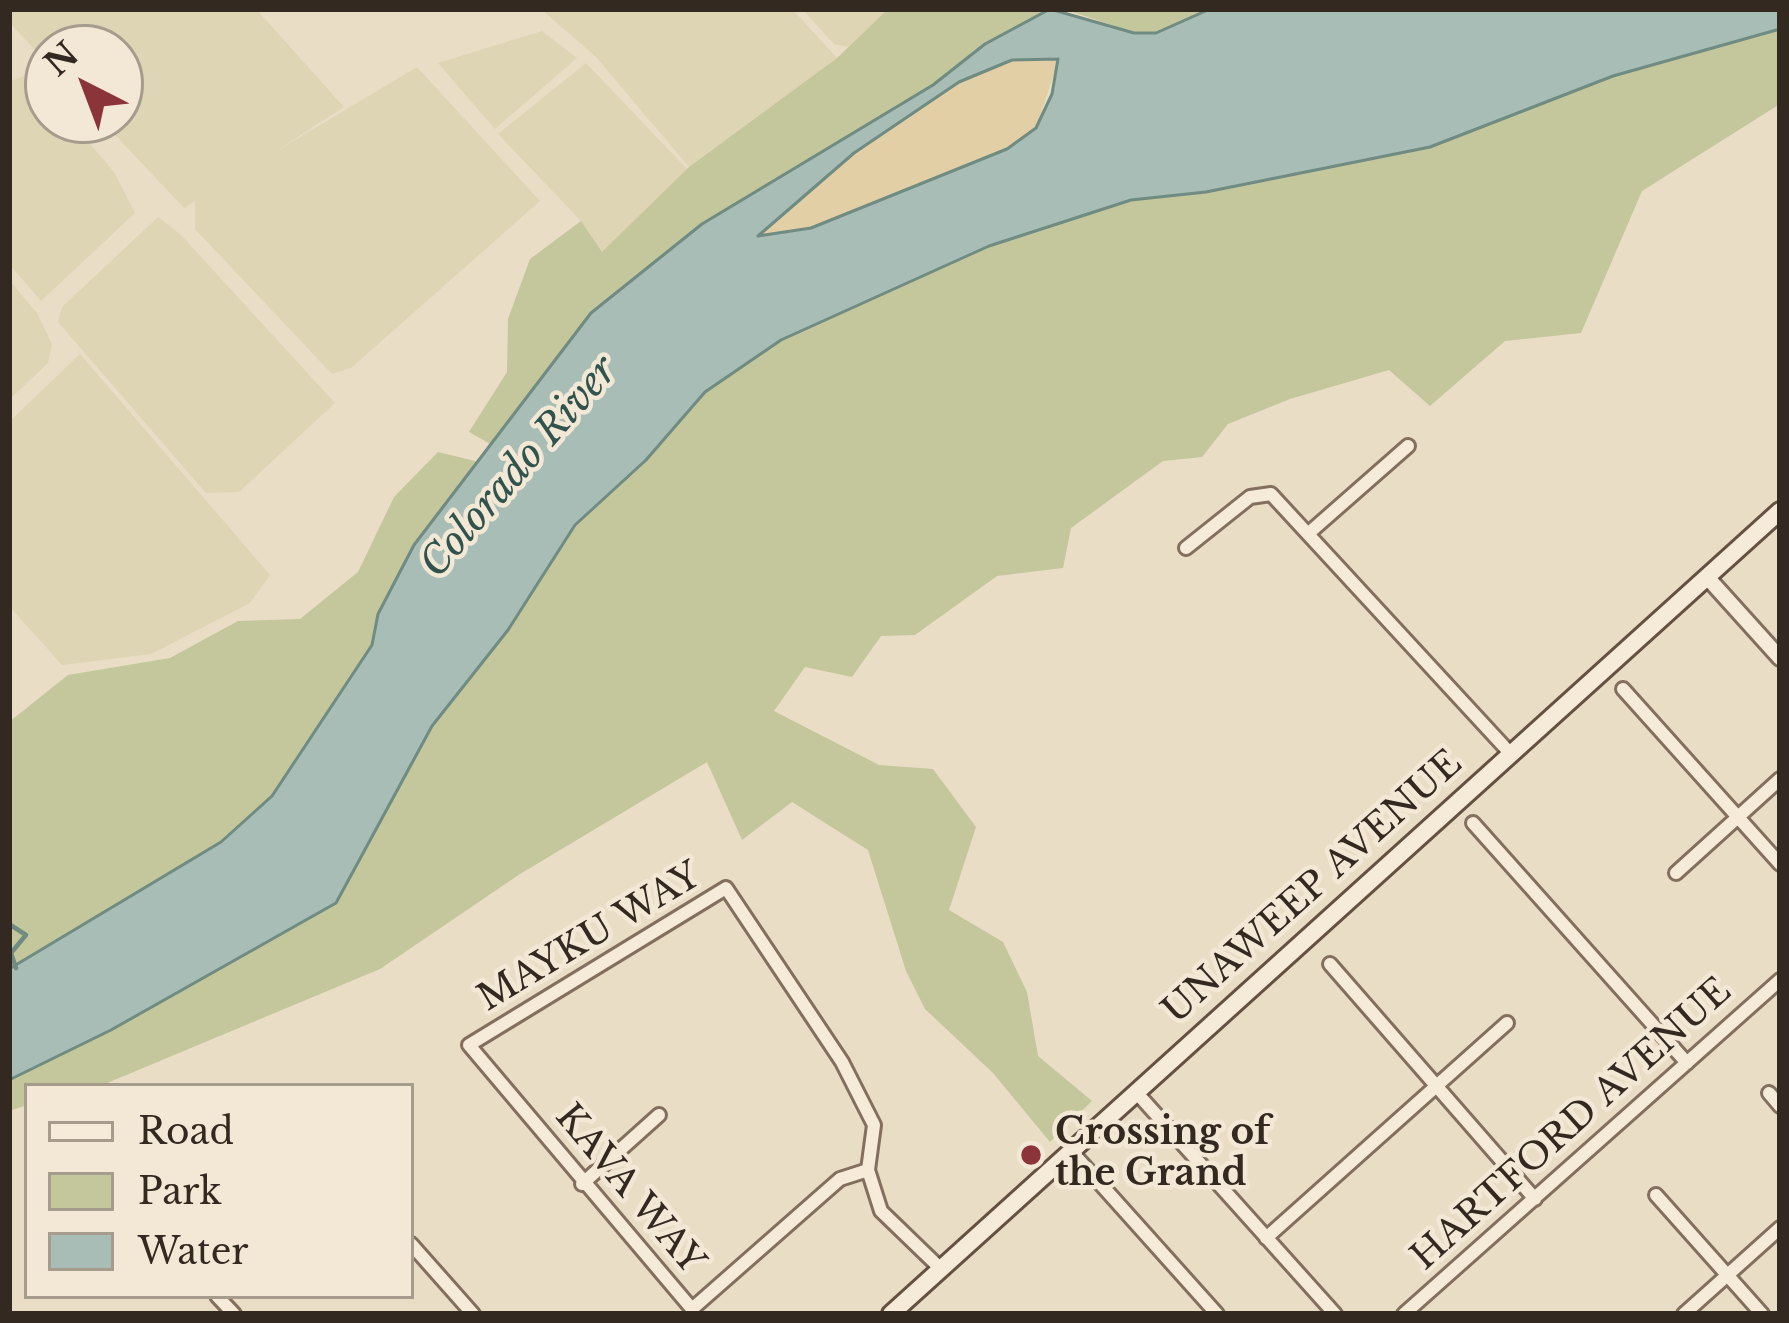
<!DOCTYPE html>
<style>
body{margin:0}
#map{position:relative;width:1789px;height:1323px;overflow:hidden;background:#e9ddc6;font-family:"Libre Baskerville",serif}
canvas{display:block}
.frame{position:absolute;inset:0;border:12px solid #342920;pointer-events:none}
.legend{position:absolute;left:24px;top:1083px;width:390px;height:216px;box-sizing:border-box;background:#f2e8d5;border:3px solid #a69c8d;margin:0;padding:15px 21px;list-style:none;font-size:36px;color:#342920}
.legend li{display:flex;align-items:center;gap:24px;height:60px}
.legend b{width:60px;border:3px solid #a69c8d}
.north{position:absolute;left:24px;top:24px;width:120px;height:120px;box-sizing:border-box;background:#f2e8d5;border:3px solid #a69c8d;border-radius:50%;rotate:318deg;font-size:33px;font-weight:700;line-height:48px;text-align:center;color:#342920}
.north::after{content:'';display:block;margin:auto;width:42px;height:54px;background:#8b343a;clip-path:polygon(50% 0,100% 100%,50% 72%,0 100%)}
</style>
<div id="map">
<canvas width="1789" height="1323"></canvas>
<div class="frame"></div>
<ul class="legend">
<li><b style="height:15px;background:#f5ebd8"></b>Road</li>
<li><b style="height:33px;background:#c4c69b"></b>Park</li>
<li><b style="height:33px;background:#a7bdb5"></b>Water</li>
</ul>
<div class="north">N</div>
</div>
<script>
const ctx = document.querySelector('canvas').getContext('2d');
ctx.lineJoin = 'round';
function fill(path, color) {
  ctx.fillStyle = color;
  ctx.fill(path, 'evenodd');
}
function shape(rows) {
  const path = new Path2D();
  for (const r of rows) {
    path.moveTo(r[0], r[1]);
    for (let i = 2; i < r.length; i += 2) path.lineTo(r[i], r[i + 1]);
  }
  return path;
}
function trace(path, color, width, dash) {
  ctx.strokeStyle = color;
  ctx.lineWidth = width;
  ctx.lineCap = dash ? 'butt' : 'round';
  ctx.setLineDash(dash || []);
  ctx.stroke(path);
}
function write(font, color, halo, rows, align = 'center') {
  ctx.font = font + ' "Libre Baskerville",serif';
  ctx.lineWidth = 9;
  ctx.setLineDash([]);
  ctx.textBaseline = 'middle';
  ctx.strokeStyle = halo;
  ctx.fillStyle = color;
  for (const [text, x, y, turn = 0] of rows) {
    ctx.save();
    ctx.translate(x, y);
    ctx.rotate((+turn || 0) * Math.PI / 180);
    ctx.textAlign = isNaN(turn) ? turn : align;
    if (halo) ctx.strokeText(text, 0, 0);
    ctx.fillText(text, 0, 0);
    ctx.restore();
  }
}
fill(shape([
 [9,9,256,9,344,107,273,153,417,67,540,201,351,368,332,374,195,229,195,201,184,208,101,120,120,120,120,48,48,48,48,64,9,22],
 [541,9,792,9,837,58,689,167,596,57],
 [802,9,888,9,848,47,834,44],
 [542,31,577,58,495,129,438,63],
 [586,63,687,169,602,253,581,221,498,134],
 [31,73,48,94,48,120,70,120,114,172,135,213,41,301,9,264,9,82],
 [158,217,180,234,335,403,239,492,206,493,58,322,62,307],
 [9,280,37,313,52,344,48,363,9,400],
 [80,354,270,575,250,603,151,654,62,665,9,606,9,422]
]), '#ded5b4');
fill(shape([
 [888,9,1050,9,985,44,933,85,702,224,591,313,492,445,469,432,507,372,508,319,530,259,581,221,602,252,689,167,837,58],
 [1064,9,1210,9,1156,33,1135,33],
 [1780,29,1780,104,1642,191,1581,333,1505,341,1430,406,1389,370,1290,399,1228,424,1202,457,1163,461,1071,528,1063,568,997,576,915,635,881,636,852,677,805,667,774,711,879,765,933,769,976,827,949,910,1003,942,1027,992,1038,1056,1092,1101,1050,1142,993,1073,925,1009,906,971,868,850,792,802,742,840,707,762,520,874,380,969,100,1086,27,1086,27,1105,9,1111,9,1080,336,903,432,726,508,630,575,525,646,460,705,392,781,340,989,246,1131,200,1206,192,1430,147,1613,76],
 [438,452,479,462,414,545,378,614,372,645,272,796,221,842,9,969,9,722,68,675,170,658,238,621,300,619,358,572,394,497]
]), '#c4c69b');
fill(shape([
 [1059,59,1036,128,1007,149,811,228,756,237,854,153,959,82,1012,60]
]), '#e2cfa6');
const water = shape([
 [1050,9,1134,33,1156,33,1210,9,1780,9,1780,29,1613,76,1430,147,1206,192,1131,200,989,246,781,340,705,392,646,460,575,525,508,630,432,726,336,903,111,1030,9,1080,9,969,221,842,272,796,372,645,378,614,414,545,591,313,702,224,933,85,985,44,1050,9],
 [1058,59,1052,94,1036,128,1007,149,811,228,758,236,854,153,959,82,1012,60,1058,59]
]);
fill(water, '#a7bdb5');
trace(water, '#6f8b82', 3);
trace(shape([
 [9,924,26,935,11,953,16,968]
]), '#6f8b82', 4.5);
const minor = shape([
 [1310,532,1408,446],
 [1186,548,1250,497,1271,494,1510,753],
 [1623,689,1780,864],
 [1473,823,1687,1063],
 [1676,873,1780,779],
 [1330,964,1535,1199],
 [1136,1092,1335,1314],
 [1769,1093,1780,1106],
 [1071,1151,1217,1314],
 [868,1170,840,1179,692,1309,469,1045,726,888,842,1062,874,1125,868,1170,881,1211,941,1269],
 [582,1184,659,1115],
 [1656,1195,1762,1314],
 [1266,1238,1507,1023],
 [411,1244,473,1314],
 [217,1296,234,1314],
 [1404,1314,1780,980],
 [1684,1314,1780,1228]
]);
const tertiary = shape([
 [1707,577,1780,658]
]);
const secondary = shape([
 [891,1314,1780,511]
]);
trace(minor, '#836f5e', 18);
trace(tertiary, '#836f5e', 20);
trace(secondary, '#645141', 22);
trace(minor, '#f5ebd8', 12);
trace(tertiary, '#f5ebd8', 14);
trace(secondary, '#f5ebd8', 16);
for (const [x, y, r, color] of [
 [1031,1155,12,"#8b343a"]
]) {
  const dot = new Path2D();
  dot.arc(x, y, r, 0, 2 * Math.PI);
  ctx.fillStyle = color;
  ctx.fill(dot);
  trace(dot, '#f2e8d5', 4.5);
}
write('36px', '#342920', '#f2e8d5', [
 ["UNAWEEP AVENUE",1313,888,-42],
 ["MAYKU WAY",590,938,-31],
 ["HARTFORD AVENUE",1572,1125,-42],
 ["KAVA WAY",629,1190,50]
]);
write('bold 36px', '#342920', '#f2e8d5', [
 ["Crossing of",1055,1134],
 ["the Grand",1055,1175]
], 'left');
write('italic 39px', '#31534e', '#f2e8d5', [
 ["Colorado River",520,468,-49]
]);
</script>
